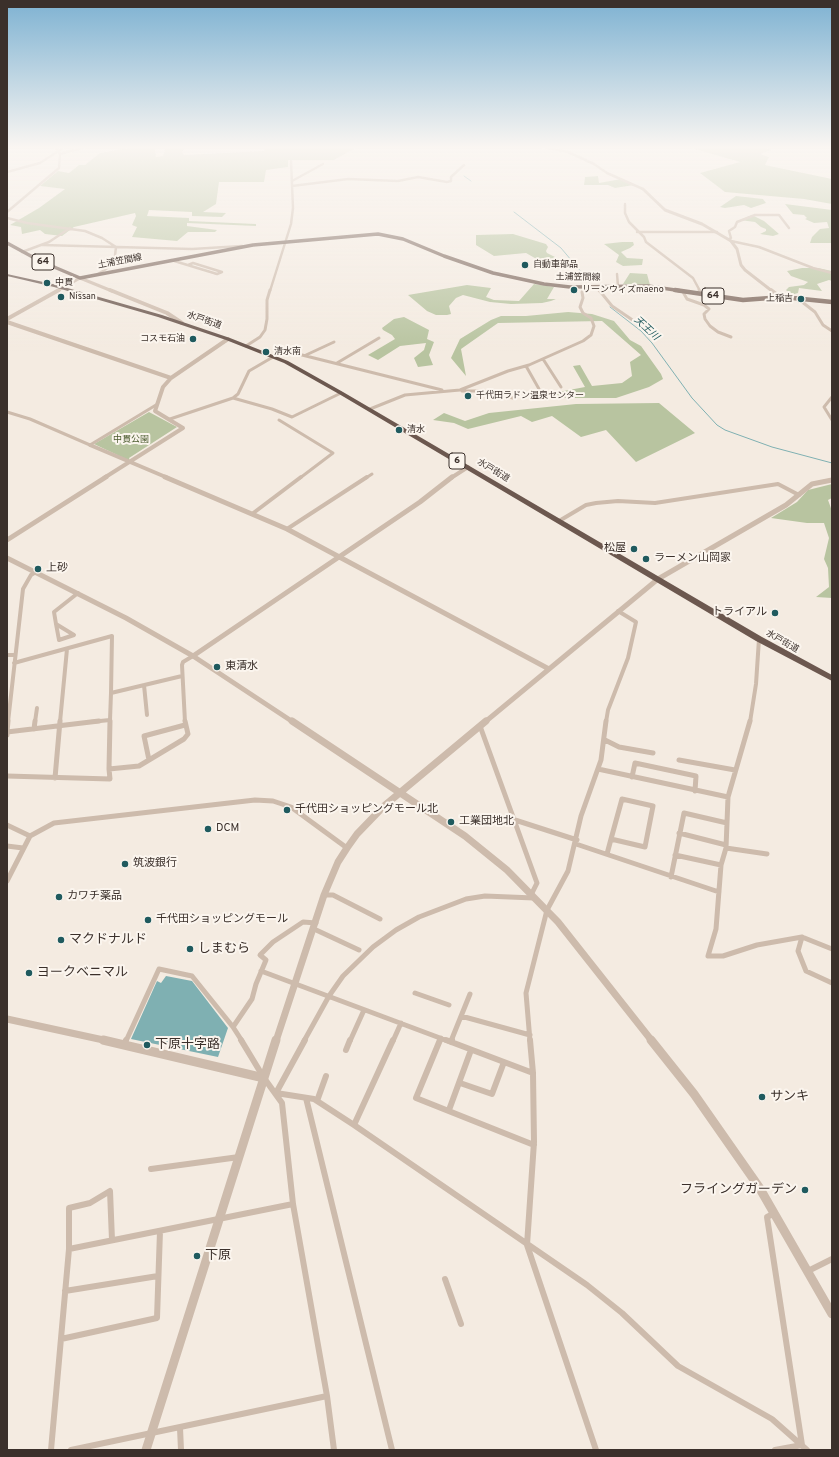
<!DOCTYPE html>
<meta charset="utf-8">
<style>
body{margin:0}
#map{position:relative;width:839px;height:1457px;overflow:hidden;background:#f4ebe1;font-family:Overpass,sans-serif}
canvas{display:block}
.frame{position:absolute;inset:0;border:8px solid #3b302b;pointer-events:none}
</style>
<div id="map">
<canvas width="839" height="1457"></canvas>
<div class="frame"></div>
</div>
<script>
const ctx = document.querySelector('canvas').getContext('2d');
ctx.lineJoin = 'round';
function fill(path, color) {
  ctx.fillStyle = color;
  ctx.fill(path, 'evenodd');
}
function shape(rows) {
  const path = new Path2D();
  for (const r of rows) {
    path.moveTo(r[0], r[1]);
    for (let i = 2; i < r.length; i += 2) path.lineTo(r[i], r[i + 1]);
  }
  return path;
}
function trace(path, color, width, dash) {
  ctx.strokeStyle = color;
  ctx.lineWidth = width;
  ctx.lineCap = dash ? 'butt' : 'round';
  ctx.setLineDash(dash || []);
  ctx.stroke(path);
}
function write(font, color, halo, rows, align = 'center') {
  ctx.font = font + ' Overpass,"Noto Sans JP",sans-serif';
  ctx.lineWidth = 4;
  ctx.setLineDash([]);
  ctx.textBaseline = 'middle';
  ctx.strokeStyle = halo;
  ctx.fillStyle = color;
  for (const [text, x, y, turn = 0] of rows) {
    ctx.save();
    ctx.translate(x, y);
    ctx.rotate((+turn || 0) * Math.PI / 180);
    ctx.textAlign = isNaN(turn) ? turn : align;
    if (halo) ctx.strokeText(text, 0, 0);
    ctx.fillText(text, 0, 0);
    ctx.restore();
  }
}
fill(shape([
 [135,147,155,147,156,157,163,156,166,147,185,147,182,152,184,155,264,151,266,147,357,147,334,160,288,160,288,167,266,170,264,182,219,182,216,204,203,212,226,213,222,217,192,216,192,212,149,210,147,216,189,218,189,221,256,224,256,226,187,223,187,226,217,230,215,232,188,232,177,241,132,237,137,227,132,225,136,216,135,213,74,227,62,236,45,234,40,230,22,234,21,227,10,225,39,208,65,189,40,186,58,171,69,173,79,165,85,165,100,153],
 [688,147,764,147,771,150,760,154,769,157,765,165,832,179,832,204,804,199,725,192,700,173,740,162],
 [598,176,599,183,621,179,634,185,615,188,608,185,584,185,585,177],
 [736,196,763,199,766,203,751,208,744,205,725,208,720,207],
 [785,204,832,210,832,243,810,243,812,237,820,229,829,228,827,222,814,223,805,219,807,218,804,215,793,214],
 [752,215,764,221,779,234,773,236,760,234,766,231,766,229,761,227,755,222,740,220],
 [513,234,546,244,548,247,546,251,547,253,563,261,565,264,563,268,554,269,526,253,494,256,476,245,476,235],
 [622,242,633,242,634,245,630,248,621,252,627,258,643,259,642,265,623,266,616,262,619,255,604,244],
 [802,268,818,268,832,271,832,281,829,280,817,284,822,291,799,288,798,293,791,295,786,290,789,287,804,285,808,282,791,276,787,271],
 [630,273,647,274,650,285,623,284],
 [534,284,554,287,547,299,556,299,551,301,542,303,511,304,490,302,463,295,456,298,449,306,451,314,447,315,436,315,427,311,408,295,467,285,491,288,486,297,494,300,519,301],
 [568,312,592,314,614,321,630,340,641,346,661,374,663,379,649,387,616,398,564,398,553,393,585,387,573,366,580,365,592,386,622,383,632,376,630,362,641,355,602,321,498,323,461,349,466,376,451,358,460,339,491,320,501,316,526,316],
 [404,317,429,330,427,339,434,342,429,355,433,365,418,367,414,358,424,350,426,343,400,346,378,360,368,355,395,339,392,335,383,330,382,328,394,319],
 [659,403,695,433,636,462,606,430,581,437,552,416,532,422,521,416,468,429,454,423,433,420,444,413,465,421,489,413,576,404],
 [149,412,177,427,129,458,130,461,94,444],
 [832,484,832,498,828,500,832,511,832,598,816,597,829,587,828,568,824,559,829,538,824,523,807,523,771,518,797,502,808,490]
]), '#b8c4a0');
fill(shape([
 [166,976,192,981,228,1028,218,1057,131,1039,157,981,161,983]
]), '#7fb0b2');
trace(shape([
 [464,176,471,181],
 [514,212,561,248,582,273],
 [610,307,641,331,652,343,692,398,717,425,725,430,772,447,832,463]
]), '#7fb0b2', 1);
trace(shape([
 [543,147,568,152,594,164,607,173,643,189],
 [60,154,85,147],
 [7,172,40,163,60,150],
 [292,181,323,164],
 [292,186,348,179,398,181,418,177,447,182,451,181,451,177,464,165],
 [625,204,625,213,629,222,644,237,646,242,693,278,700,291],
 [7,212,59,168,60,154,56,148],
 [7,218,27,223,85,231,102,238,116,247],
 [637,232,717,232],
 [729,239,731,238,729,231,735,227,737,222,755,215,779,215,789,228],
 [731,241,759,247,813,268,832,273],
 [42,245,192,249,242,246],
 [22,252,49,242,70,228],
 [171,260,217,274,222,272,193,263,188,265],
 [98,274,114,264,116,247],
 [617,274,618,286],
 [597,287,599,291],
 [270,291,291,224,293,208,291,161],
 [583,291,586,289,585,287]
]), '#cdbbac', 2.5);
trace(shape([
 [599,290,612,306,634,321],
 [699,290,702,295],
 [683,292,687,299,704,305,709,309,704,314,705,319,710,326,718,332,731,337],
 [797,298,815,312,823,325,832,331],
 [246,346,260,337,265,330,267,319,267,300,270,290],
 [302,355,442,390],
 [306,355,334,342],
 [543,359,561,387],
 [337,363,379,338],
 [526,366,539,389],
 [462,391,477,391,513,398],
 [832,397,824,407,832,420],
 [233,398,272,409,292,417,341,393],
 [370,409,405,395,460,390,508,371,529,365,583,341,591,335,594,326,591,318,583,313,580,307,583,298,582,292,585,290],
 [7,412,30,419,90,445,156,405],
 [170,419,233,398,238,394,249,371,273,357],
 [279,420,333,453,300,478],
 [366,478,372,474]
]), '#cdbbac', 3);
trace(shape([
 [252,514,301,477],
 [559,521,586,505,596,503,618,501,655,503,778,484,799,495],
 [287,529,367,477],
 [56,624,74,635,59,640,56,624],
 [56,624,54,612,78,593],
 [7,655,15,655],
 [14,663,112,636,111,693],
 [144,685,147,715],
 [8,722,23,589,31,575,36,572],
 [35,722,37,708],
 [60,722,67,649],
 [90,722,110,720,111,693,182,676],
 [110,722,110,720],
 [185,722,182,665,183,662,193,656],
 [606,722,608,710,628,658,636,622,618,611],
 [750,722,756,684,759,639]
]), '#cdbbac', 4);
trace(shape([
 [110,721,109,769,139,766,184,739,188,734,185,721],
 [750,721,728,797,726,848,721,865,716,929,708,956,723,956,757,945,802,937,832,949],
 [480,726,537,883,532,893],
 [34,729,35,721],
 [7,732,8,721],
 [7,735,7,732,99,721],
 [605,740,619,747,653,753],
 [149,760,144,736,185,725],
 [679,760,735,770],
 [598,769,728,797],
 [7,776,110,779,109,769],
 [632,777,635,763,696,776,695,791],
 [55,778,60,721],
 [622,799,653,806,645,847,611,839,622,799],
 [515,820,577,840],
 [7,825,30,836],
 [679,833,726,845],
 [576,844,719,892],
 [7,846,23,848],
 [726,848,767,854],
 [607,854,611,839],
 [675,855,721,865],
 [671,877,684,813,727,823],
 [7,881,30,836,54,823,255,800,273,801,291,807,347,848],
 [324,895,333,895,380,919],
 [314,929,359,950],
 [802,937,798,951,806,971,832,983],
 [261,971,448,1041],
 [415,993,449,1005],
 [461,1016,530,1035],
 [126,1041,159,969,192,976,233,1027],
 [242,1041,233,1027,252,999,256,984,266,960,260,955,273,942,303,922,316,923],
 [304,1041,329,996,343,976,373,947,396,930,419,917,466,899,485,896,534,898],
 [350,1041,364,1010],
 [393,1041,401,1023],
 [440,1041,441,1038],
 [451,1041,470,994],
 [530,1041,526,993,547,910,568,871,581,816,601,760,606,721]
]), '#cdbbac', 5);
trace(shape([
 [241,1040,264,1078,282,1103,293,1204,327,1396,334,1450],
 [440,1040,416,1098,534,1145],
 [446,1040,533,1073],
 [530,1040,533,1073,534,1142,527,1245,596,1450],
 [451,1042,452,1040],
 [124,1045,126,1040],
 [346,1050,350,1040],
 [460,1083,492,1094,504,1062],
 [276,1093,314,1099,354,1125,587,1285,622,1313,678,1366,772,1419,807,1450],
 [276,1093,305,1040],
 [306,1098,392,1450],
 [317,1101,326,1076],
 [449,1110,471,1050],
 [354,1125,393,1040],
 [151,1169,239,1157],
 [775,1213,767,1217,802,1445,775,1450],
 [69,1249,69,1208,90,1203,110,1191,112,1240],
 [808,1271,832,1259],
 [445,1279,461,1324],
 [65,1291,158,1276],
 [61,1339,157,1318,160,1231],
 [180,1428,181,1450],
 [51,1450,69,1249,293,1204],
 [71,1450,327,1396]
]), '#cdbbac', 6);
trace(shape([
 [61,149,63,147],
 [643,189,665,210,702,224,731,241,737,249,741,265,745,270,772,291],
 [57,291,80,278,112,291]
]), '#cdbbac', 3);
trace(shape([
 [110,290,167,313,182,323],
 [771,290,780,297],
 [7,319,59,290],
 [7,322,171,378],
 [90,445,168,478],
 [104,478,183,428,155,411,163,387,171,378,228,339],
 [451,478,468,467]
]), '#cdbbac', 4);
trace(shape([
 [165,477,287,529,549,669],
 [7,540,106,477],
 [7,558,126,618,193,656,293,722],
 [193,656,420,502,452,477],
 [485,722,658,579,786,505,812,484,832,480]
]), '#cdbbac', 5);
trace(shape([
 [292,721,465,836,507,870,558,922,652,1041],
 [7,1019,108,1041],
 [276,1041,324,895,338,862,347,848,357,834,384,806,486,721]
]), '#cdbbac', 7);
trace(shape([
 [103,1040,264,1078],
 [651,1040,694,1094,759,1187,832,1314],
 [146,1450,276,1040]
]), '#cdbbac', 9);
trace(shape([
 [7,243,40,261,80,278,253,245,378,234,403,239,444,256,493,273,544,284,570,287,648,286,682,291]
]), '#7d675c', 3.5);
trace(shape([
 [675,290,743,300,783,297,832,302]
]), '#7d675c', 4.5);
fill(shape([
 [7,274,57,285,162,315,230,338,288,361,343,392,762,637,832,675,832,681,756,641,339,394,284,363,226,340,158,317,54,287,7,276,7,274]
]), '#6c584f');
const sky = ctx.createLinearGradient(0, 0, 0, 351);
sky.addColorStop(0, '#7eb2d2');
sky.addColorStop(0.42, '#faf6f2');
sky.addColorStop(1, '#faf6f200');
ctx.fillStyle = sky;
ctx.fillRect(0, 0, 839, 351);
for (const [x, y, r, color] of [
 [525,265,4,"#1f5a5e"],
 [47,283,4,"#1f5a5e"],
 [574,290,4,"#1f5a5e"],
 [61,297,4,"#1f5a5e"],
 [801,299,4,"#1f5a5e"],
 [193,339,4,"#1f5a5e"],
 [266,352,4,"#1f5a5e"],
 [468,396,4,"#1f5a5e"],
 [399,430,4,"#1f5a5e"],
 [634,549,4,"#1f5a5e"],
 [646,559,4,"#1f5a5e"],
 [38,569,4,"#1f5a5e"],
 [775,613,4,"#1f5a5e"],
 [217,667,4,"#1f5a5e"],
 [287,810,4,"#1f5a5e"],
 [451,822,4,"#1f5a5e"],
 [208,829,4,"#1f5a5e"],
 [125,864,4,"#1f5a5e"],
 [59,897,4,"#1f5a5e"],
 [148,920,4,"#1f5a5e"],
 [61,940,4,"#1f5a5e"],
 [190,949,4,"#1f5a5e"],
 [29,973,4,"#1f5a5e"],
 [147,1045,4,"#1f5a5e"],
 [762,1097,4,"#1f5a5e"],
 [805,1190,4,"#1f5a5e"],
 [197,1256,4,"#1f5a5e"]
]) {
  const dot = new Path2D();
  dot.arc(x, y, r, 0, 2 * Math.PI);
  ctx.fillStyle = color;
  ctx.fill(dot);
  trace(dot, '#fbf5ee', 1.5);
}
write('9px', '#3b302b', '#fbf5ee', [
 ["土浦笠間線",120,262,-11],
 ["土浦笠間線",578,278,1],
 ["水戸街道",204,321,19],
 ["水戸街道",493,471,31],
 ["水戸街道",782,642,30]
]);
write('9px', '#3b302b', '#fbf5ee', [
 ["自動車部品",533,265],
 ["中貫",55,283],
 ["リーンウィズmaeno",582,290],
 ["Nissan",69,297],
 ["上稲吉",793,299,"right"],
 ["コスモ石油",185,339,"right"],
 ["清水南",274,352],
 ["千代田ラドン温泉センター",476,396],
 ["清水",407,430]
], 'left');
write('9px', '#4a5a2e', '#fbf5ee', [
 ["中貫公園",131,440]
]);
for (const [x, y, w] of [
 [43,262,22],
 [713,296,22],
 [457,461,16]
]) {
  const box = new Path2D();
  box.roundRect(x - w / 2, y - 8, w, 16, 3);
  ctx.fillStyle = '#fbf5ee';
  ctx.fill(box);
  trace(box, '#3b302b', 1);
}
write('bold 10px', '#3b302b', null, [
 ["64",43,262],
 ["64",713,296],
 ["6",457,461]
]);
write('italic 10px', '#1f5a5e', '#fbf5ee', [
 ["天王川",646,329,43]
]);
write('11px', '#3b302b', '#fbf5ee', [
 ["松屋",626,549,"right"],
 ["ラーメン山岡家",654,559],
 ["上砂",46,569],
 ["トライアル",767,613,"right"],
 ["東清水",225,667],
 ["千代田ショッピングモール北",295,810],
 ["工業団地北",459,822],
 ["DCM",216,829],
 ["筑波銀行",133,864],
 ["カワチ薬品",67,897],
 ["千代田ショッピングモール",156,920]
], 'left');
write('13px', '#3b302b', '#fbf5ee', [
 ["マクドナルド",69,940],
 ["しまむら",198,949],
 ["ヨークベニマル",37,973],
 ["下原十字路",155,1045],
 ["サンキ",770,1097],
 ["フライングガーデン",797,1190,"right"],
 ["下原",205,1256]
], 'left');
</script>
